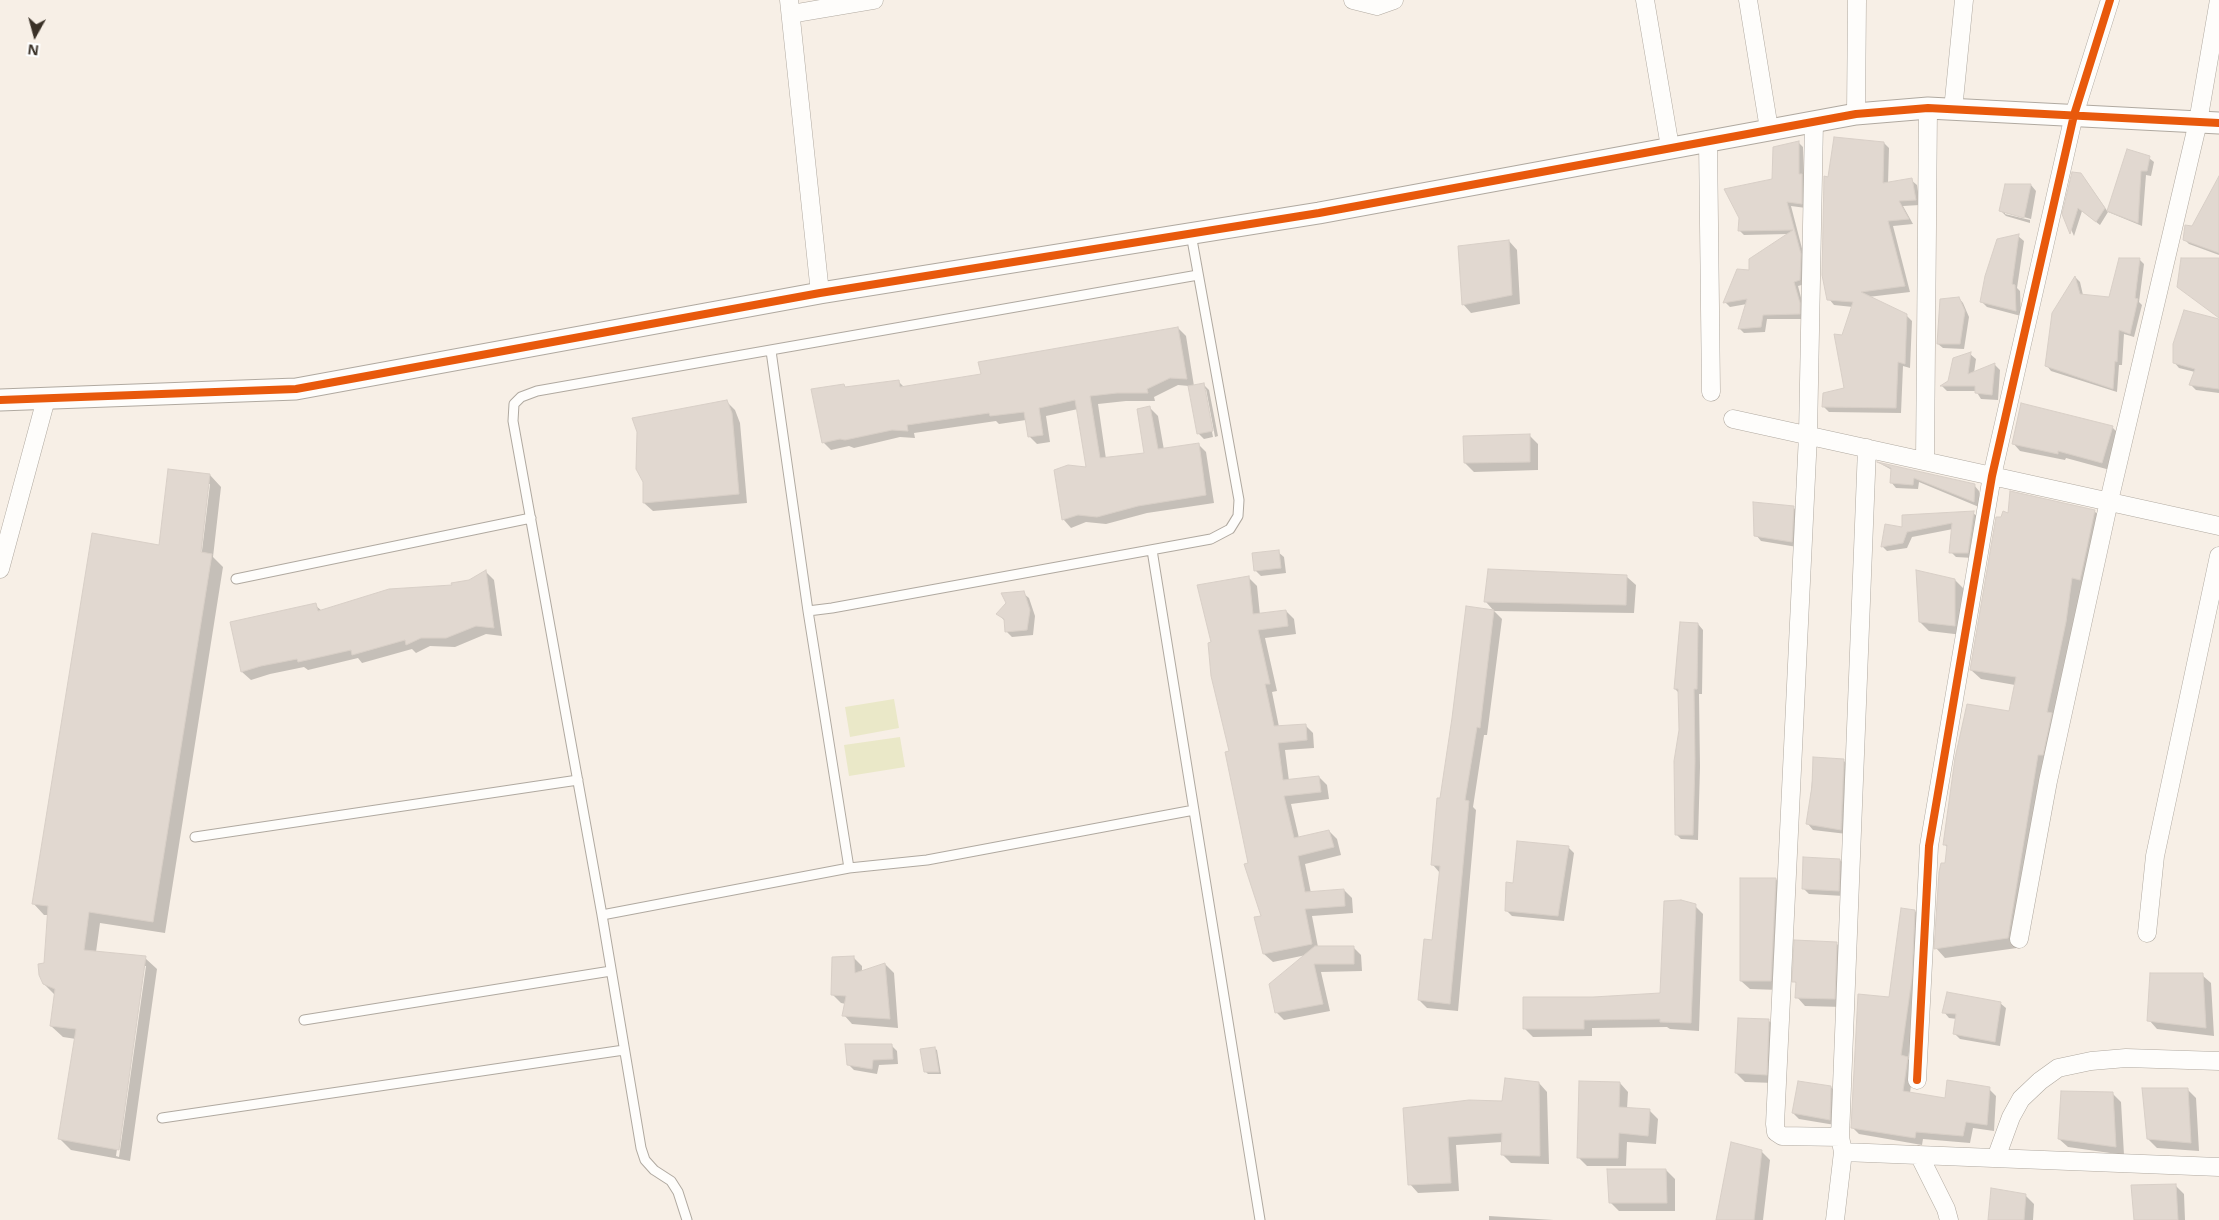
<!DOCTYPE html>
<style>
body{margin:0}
#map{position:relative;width:2219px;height:1220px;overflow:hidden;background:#f7efe6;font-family:"Noto Sans",sans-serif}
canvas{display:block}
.north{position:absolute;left:10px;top:10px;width:50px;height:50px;-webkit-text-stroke:4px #fff;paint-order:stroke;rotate:187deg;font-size:14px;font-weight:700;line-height:20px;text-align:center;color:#3a3127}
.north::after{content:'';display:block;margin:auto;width:18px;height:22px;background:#3a3127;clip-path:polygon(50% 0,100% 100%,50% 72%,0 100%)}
</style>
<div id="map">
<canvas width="2219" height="1220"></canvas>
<div class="north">N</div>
</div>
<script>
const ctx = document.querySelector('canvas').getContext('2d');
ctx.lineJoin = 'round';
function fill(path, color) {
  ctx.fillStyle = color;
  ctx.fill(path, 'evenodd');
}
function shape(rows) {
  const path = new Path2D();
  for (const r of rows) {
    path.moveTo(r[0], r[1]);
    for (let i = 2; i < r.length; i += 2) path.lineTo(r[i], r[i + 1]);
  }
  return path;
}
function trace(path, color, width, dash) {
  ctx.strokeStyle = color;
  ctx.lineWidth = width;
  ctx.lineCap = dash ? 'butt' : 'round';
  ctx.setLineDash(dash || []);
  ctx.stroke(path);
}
fill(shape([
 [894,699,899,728,850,737,845,707],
 [900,737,905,767,849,776,844,745]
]), '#eae8c8');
fill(shape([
 [1798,142,1803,147,1804,178,1807,181,1806,208,1791,206,1805,260,1805,284,1798,286,1804,309,1804,319,1767,319,1765,332,1744,333,1739,328,1747,304,1730,307,1725,302,1751,272,1788,234,1744,235,1739,230],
 [1884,143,1889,148,1888,184,1911,180,1917,185,1920,205,1903,206,1913,224,1893,226,1910,292,1868,297,1906,315,1912,321,1910,368,1903,366,1901,413,1829,412,1824,407,1846,389,1843,336,1853,307,1834,305,1829,299,1829,178],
 [2149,158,2154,162,2151,176,2146,175,2142,226,2108,212,2119,174,2121,174],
 [2085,179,2108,212,2100,225,2082,211,2074,236,2064,214],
 [2031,185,2036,191,2031,219,2005,212,2005,214,2030,220,2030,223,2006,216,2001,211],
 [2219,197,2219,255,2189,244,2184,239],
 [2018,236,2024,241,2017,288,2020,291,2021,316,1987,307,1981,301],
 [1509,241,1517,250,1520,304,1471,313,1463,304],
 [2139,259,2144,264,2139,302,2142,305,2134,337,2124,334,2122,365,2119,365,2117,392,2051,371,2047,366,2053,313,2076,278,2080,282,2083,295,2110,299],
 [1959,298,1963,303,1969,317,1964,349,1943,348,1938,344],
 [2219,320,2219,393,2196,390,2191,385,2195,372,2179,368,2174,362],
 [1178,328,1186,336,1194,386,1203,384,1209,390,1218,436,1215,437,1206,389,1204,389,1213,437,1204,439,1198,433,1189,386,1178,385,1154,397,1155,401,1126,401,1098,404,1106,459,1146,454,1150,408,1158,416,1164,450,1198,444,1206,452,1214,503,1147,513,1106,524,1086,522,1071,528,1064,520,1055,471,1087,469,1078,409,1046,416,1050,442,1037,444,1029,436,1026,420,999,424,996,421,914,433,915,438,900,437,854,448,849,446,831,450,823,442,844,386,846,388,898,381,904,387,982,376],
 [1970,354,1976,359,1974,373,1995,365,2000,370,1998,400,1981,399,1976,391,1947,391,1942,386,1949,382],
 [726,401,735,410,740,423,747,503,653,511,644,503],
 [2112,427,2119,434,2110,470,2066,458,2065,460,2020,451,2013,443],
 [1529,435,1538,444,1538,470,1474,472,1465,463],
 [1881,464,1974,485,1979,491,1979,507,1919,482,1918,489,1896,488,1891,482,1892,470],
 [210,475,221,487,213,557,223,567,165,933,100,923,96,952,145,958,157,969,130,1161,71,1150,60,1139,76,1039,63,1037,51,1026,55,995,44,984,49,915,44,915,33,903,160,546],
 [208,484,210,484,201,559,199,558],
 [143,966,146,966,119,1157,116,1156],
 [1793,507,1799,513,1797,547,1761,541,1756,535],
 [2094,511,2104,520,2089,588,2081,587,2075,632,2017,948,1945,958,1936,948,1948,848,1944,844,2010,712,2015,685,1981,679,1971,670,2009,514],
 [1973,513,1978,517,1973,558,1956,557,1951,552,1953,529,1912,537,1907,548,1887,551,1883,547,1903,529],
 [1278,552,1284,557,1286,573,1261,576,1255,570],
 [486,572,494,580,502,636,486,634,455,647,430,646,416,653,412,649,362,663,358,658,308,670,304,667,270,674,251,680,242,672,231,623,315,605,322,611,453,586,469,581],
 [1627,577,1636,585,1634,613,1494,611,1486,602],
 [1249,578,1257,586,1260,615,1286,611,1294,619,1296,634,1265,638,1277,691,1272,692,1279,727,1305,725,1313,733,1314,748,1285,750,1289,781,1319,777,1327,785,1329,799,1291,804,1299,838,1329,831,1337,839,1341,855,1305,864,1311,893,1344,890,1352,898,1353,913,1312,916,1318,947,1353,947,1361,955,1362,971,1321,972,1330,1011,1284,1020,1276,1012,1306,955,1273,962,1264,954,1262,917,1249,864,1212,643],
 [1955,580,1964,589,1963,635,1929,631,1920,622],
 [1023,593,1029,598,1035,616,1033,635,1012,637,1007,632,1005,621,998,614],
 [1494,611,1502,619,1487,735,1484,735,1473,807,1476,810,1458,1011,1427,1008,1419,1000,1433,942,1440,873,1433,865,1441,799],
 [1698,624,1703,630,1702,694,1699,694,1700,767,1698,840,1681,839,1676,834,1680,730,1679,693,1675,689],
 [1814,759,1844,761,1849,766,1847,834,1813,830,1808,824],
 [1568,847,1574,853,1564,921,1512,916,1506,910,1514,885],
 [1840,860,1845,865,1844,896,1809,894,1803,888],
 [1776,879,1784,888,1779,990,1750,989,1741,981],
 [1695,906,1703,914,1699,1031,1670,1029,1667,1027,1592,1028,1592,1036,1533,1037,1525,1029,1593,998,1662,995],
 [1915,911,1922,918,1918,986,1908,1059,1914,1065,1910,1093,1946,1099,1989,1089,1996,1096,1994,1131,1973,1128,1970,1143,1923,1139,1922,1145,1859,1134,1852,1127],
 [1836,943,1845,952,1843,1007,1805,1006,1797,997,1797,984,1794,981],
 [853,957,862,966,862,972,885,964,894,973,898,1028,852,1024,844,1015,846,1004,841,1003,833,995],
 [2202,975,2211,983,2214,1036,2157,1029,2149,1020],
 [2000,1003,2006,1008,2000,1046,1960,1039,1954,1033,1957,1019,1949,1018,1944,1012],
 [1769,1021,1778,1029,1775,1083,1745,1082,1736,1073],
 [891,1045,897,1051,898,1064,879,1065,877,1074,854,1070,848,1064],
 [934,1048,937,1050,941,1074,928,1074,925,1071],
 [1539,1083,1547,1092,1549,1164,1511,1163,1502,1154,1503,1142,1456,1145,1459,1191,1418,1193,1410,1184,1404,1109,1503,1103],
 [1620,1083,1628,1092,1627,1109,1649,1110,1658,1119,1656,1144,1627,1142,1626,1166,1587,1166,1579,1158],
 [1831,1087,1836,1093,1835,1125,1799,1119,1793,1113],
 [2187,1089,2196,1098,2199,1151,2157,1148,2148,1139],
 [2112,1093,2121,1102,2124,1155,2068,1147,2059,1139],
 [1761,1151,1770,1160,1763,1220,1717,1220],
 [1666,1170,1675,1179,1675,1211,1619,1211,1610,1202],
 [2175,1185,2184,1194,2185,1220,2135,1220],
 [2025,1195,2034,1204,2033,1220,1989,1220],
 [1489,1216,1554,1220,1555,1220,1489,1220]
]), '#0003');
const building = shape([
 [1834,137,1884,142,1883,183,1912,178,1916,200,1899,201,1909,219,1888,221,1905,286,1861,292,1907,314,1905,364,1898,362,1896,408,1822,407,1823,393,1844,388,1834,334,1842,335,1853,302,1827,300,1822,275,1824,176,1828,177,1834,137],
 [1799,141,1799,174,1802,174,1802,204,1787,202,1801,254,1800,280,1794,282,1800,303,1800,314,1763,315,1761,327,1738,329,1747,299,1723,303,1737,269,1749,270,1749,259,1793,230,1738,231,1739,218,1724,189,1772,179,1773,147,1799,141],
 [2127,149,2150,156,2147,171,2141,171,2138,223,2107,211,2127,149],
 [2072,172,2081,173,2105,208,2096,222,2078,208,2070,234,2062,214,2072,172],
 [2219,176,2219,253,2183,240,2185,225,2192,226,2219,176],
 [2005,184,2031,184,2024,218,1999,211,2005,184],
 [2019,234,2012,284,2015,285,2016,311,1980,302,1985,276,1997,239,2019,234],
 [1509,240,1512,295,1462,305,1458,246,1509,240],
 [2119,258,2140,258,2135,298,2138,299,2130,334,2119,330,2117,362,2115,361,2113,389,2045,366,2052,313,2075,276,2080,294,2109,297,2119,258],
 [2181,258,2219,258,2219,318,2177,287,2181,258],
 [1959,297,1965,311,1960,344,1937,344,1940,299,1959,297],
 [2184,310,2219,319,2219,389,2189,385,2195,369,2173,363,2173,344,2184,310],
 [1178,327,1187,379,1170,378,1147,389,1148,393,1117,393,1090,396,1100,458,1144,453,1137,409,1150,406,1158,449,1199,443,1206,495,1138,506,1097,517,1078,515,1062,520,1054,470,1068,465,1086,467,1075,400,1039,408,1043,435,1028,437,1024,412,990,416,989,413,907,425,908,431,892,430,845,440,840,439,822,443,811,389,844,384,845,387,899,380,900,387,981,374,978,362,1178,327],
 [1971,352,1968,374,1995,363,1992,395,1975,393,1975,386,1940,386,1948,381,1953,358,1971,352],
 [1204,383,1213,431,1197,434,1188,386,1204,383],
 [727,400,732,413,739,494,643,503,643,482,636,469,637,432,632,418,727,400],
 [2021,403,2113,426,2102,463,2058,451,2058,454,2012,444,2021,403],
 [1530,434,1530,462,1464,463,1463,436,1530,434],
 [1877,462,1975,484,1974,502,1914,478,1913,485,1890,483,1891,468,1877,462],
 [168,469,210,474,201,552,212,554,153,922,89,912,84,950,146,956,119,1150,58,1139,76,1029,50,1026,55,989,43,984,39,975,38,964,44,963,48,906,32,904,92,533,159,545,168,469],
 [2010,491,2095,510,2080,580,2072,578,2066,622,2047,712,2052,713,2043,755,2038,755,2008,938,1934,949,1939,872,1941,863,1945,863,1947,845,1943,845,1955,758,1967,704,2009,711,2016,677,1970,670,1996,517,2001,517,2003,511,2008,513,2010,491],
 [1753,502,1794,506,1792,542,1754,536,1753,502],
 [1974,511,1968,553,1949,553,1952,523,1907,532,1903,543,1881,547,1885,524,1902,527,1902,515,1974,511],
 [1279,550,1281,568,1254,571,1252,553,1279,550],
 [1488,569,1627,575,1626,605,1484,602,1488,569],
 [486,570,494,628,476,626,446,638,421,638,406,645,405,640,352,655,351,650,298,662,297,659,261,666,241,672,230,622,316,603,318,611,389,589,452,585,451,583,469,580,486,570],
 [1916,570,1955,579,1955,626,1919,622,1916,570],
 [1249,576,1253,614,1286,610,1288,626,1258,630,1270,684,1265,684,1274,726,1306,724,1307,740,1278,743,1283,780,1319,776,1321,792,1284,796,1294,838,1329,830,1334,847,1298,856,1305,892,1344,889,1345,906,1305,909,1312,944,1263,954,1254,917,1261,916,1244,864,1248,863,1225,752,1229,751,1211,676,1208,643,1211,642,1197,585,1249,576],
 [1024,591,1030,610,1027,630,1005,632,1004,619,996,614,1006,603,1001,593,1024,591],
 [1466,606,1494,610,1480,728,1477,727,1465,800,1469,801,1450,1004,1418,1000,1424,939,1432,940,1440,866,1431,865,1437,798,1440,798,1452,718,1466,606],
 [1680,622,1698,623,1697,689,1694,689,1695,761,1693,835,1675,835,1674,761,1679,730,1678,689,1674,689,1680,622],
 [1813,757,1844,759,1841,830,1806,824,1812,786,1813,757],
 [1517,841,1569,846,1558,916,1505,911,1506,882,1513,883,1517,841],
 [1803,857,1840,859,1839,891,1802,889,1803,857],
 [1740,878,1776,878,1771,981,1740,981,1740,878],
 [1681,900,1696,904,1691,1023,1660,1022,1660,1019,1584,1020,1584,1029,1523,1029,1523,997,1593,997,1660,993,1664,901,1681,900],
 [1901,908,1915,910,1912,978,1901,1055,1908,1057,1903,1091,1945,1098,1947,1080,1990,1087,1987,1125,1966,1122,1963,1136,1916,1132,1915,1138,1851,1128,1858,994,1889,997,1901,908],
 [1794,940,1837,942,1835,999,1795,998,1796,982,1792,982,1794,940],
 [1315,946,1354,946,1354,964,1314,964,1323,1004,1275,1013,1269,984,1315,946],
 [854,956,855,973,885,963,890,1019,842,1016,846,996,831,995,832,957,854,956],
 [2150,973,2203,973,2206,1028,2147,1021,2150,973],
 [1947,992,2001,1002,1995,1042,1953,1034,1956,1014,1942,1013,1947,992],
 [1738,1018,1769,1019,1767,1075,1735,1073,1738,1018],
 [845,1044,892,1044,893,1059,873,1060,872,1069,847,1065,845,1044],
 [935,1047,939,1072,924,1072,920,1049,935,1047],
 [1505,1078,1539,1082,1540,1156,1501,1155,1502,1133,1448,1137,1451,1183,1408,1185,1403,1108,1469,1100,1502,1101,1505,1078],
 [1579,1081,1620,1082,1619,1107,1650,1109,1648,1136,1619,1133,1618,1158,1577,1158,1579,1081],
 [1798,1081,1831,1086,1830,1120,1792,1113,1798,1081],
 [2142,1088,2188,1088,2191,1143,2147,1139,2142,1088],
 [2061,1091,2113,1092,2116,1147,2058,1139,2061,1091],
 [1731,1142,1762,1150,1754,1220,1716,1220,1731,1142],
 [1607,1169,1666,1169,1667,1203,1609,1203,1607,1169],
 [2176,1184,2178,1220,2134,1220,2131,1185,2176,1184],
 [1991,1188,2026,1194,2024,1220,1988,1220,1991,1188]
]);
fill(building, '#e1d8d0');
trace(building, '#d8cfc7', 1);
const service = shape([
 [771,351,808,611,849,868],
 [1152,550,1260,1220],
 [236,579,531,518],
 [808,611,832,608,1211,539,1230,529,1238,516,1239,500,1191,234],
 [1194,810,927,860,849,868,602,915,513,421,514,404,521,397,537,391,1198,275],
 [195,837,578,780],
 [602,915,641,1148,645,1160,654,1170,671,1181,678,1192,687,1220],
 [304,1020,611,971],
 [162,1118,624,1050]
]);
const minor = shape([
 [789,0,820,293],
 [1353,0,1377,6,1394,0],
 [1645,0,1670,147],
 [1748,0,1769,129],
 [791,14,874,0],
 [1953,110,1964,0],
 [1856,114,1857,0],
 [1814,122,1808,435,1775,1124,1776,1132,1782,1136,1840,1137],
 [1708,140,1711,392],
 [1733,419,2219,526],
 [1925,461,1928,108],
 [0,569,46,399],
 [2147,933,2155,856,2219,556],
 [2019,939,2048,781,2109,501,2198,122,2219,0],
 [1917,1080,1929,846,1992,476,2074,115,2110,0],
 [1843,1152,2219,1167],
 [1919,1155,1946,1209,1949,1220],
 [1996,1158,2011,1117,2021,1099,2040,1081,2058,1068,2091,1061,2126,1058,2219,1061],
 [1835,1220,1843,1152,1840,1137,1867,448]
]);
const tertiary = shape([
 [0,400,296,389,820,293,1319,213,1856,114,1928,108,2219,123]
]);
trace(service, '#b0a9a0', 11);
trace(minor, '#b0a9a0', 19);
trace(tertiary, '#b0a9a0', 23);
trace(service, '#fefdfb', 9);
trace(minor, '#fefdfb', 18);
trace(tertiary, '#fefdfb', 21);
trace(shape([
 [0,400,296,389,820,293,1319,213,1856,114,1928,108,2219,123],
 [1917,1080,1929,846,1992,476,2074,115,2110,0]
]), '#e8590c', 8);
</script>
